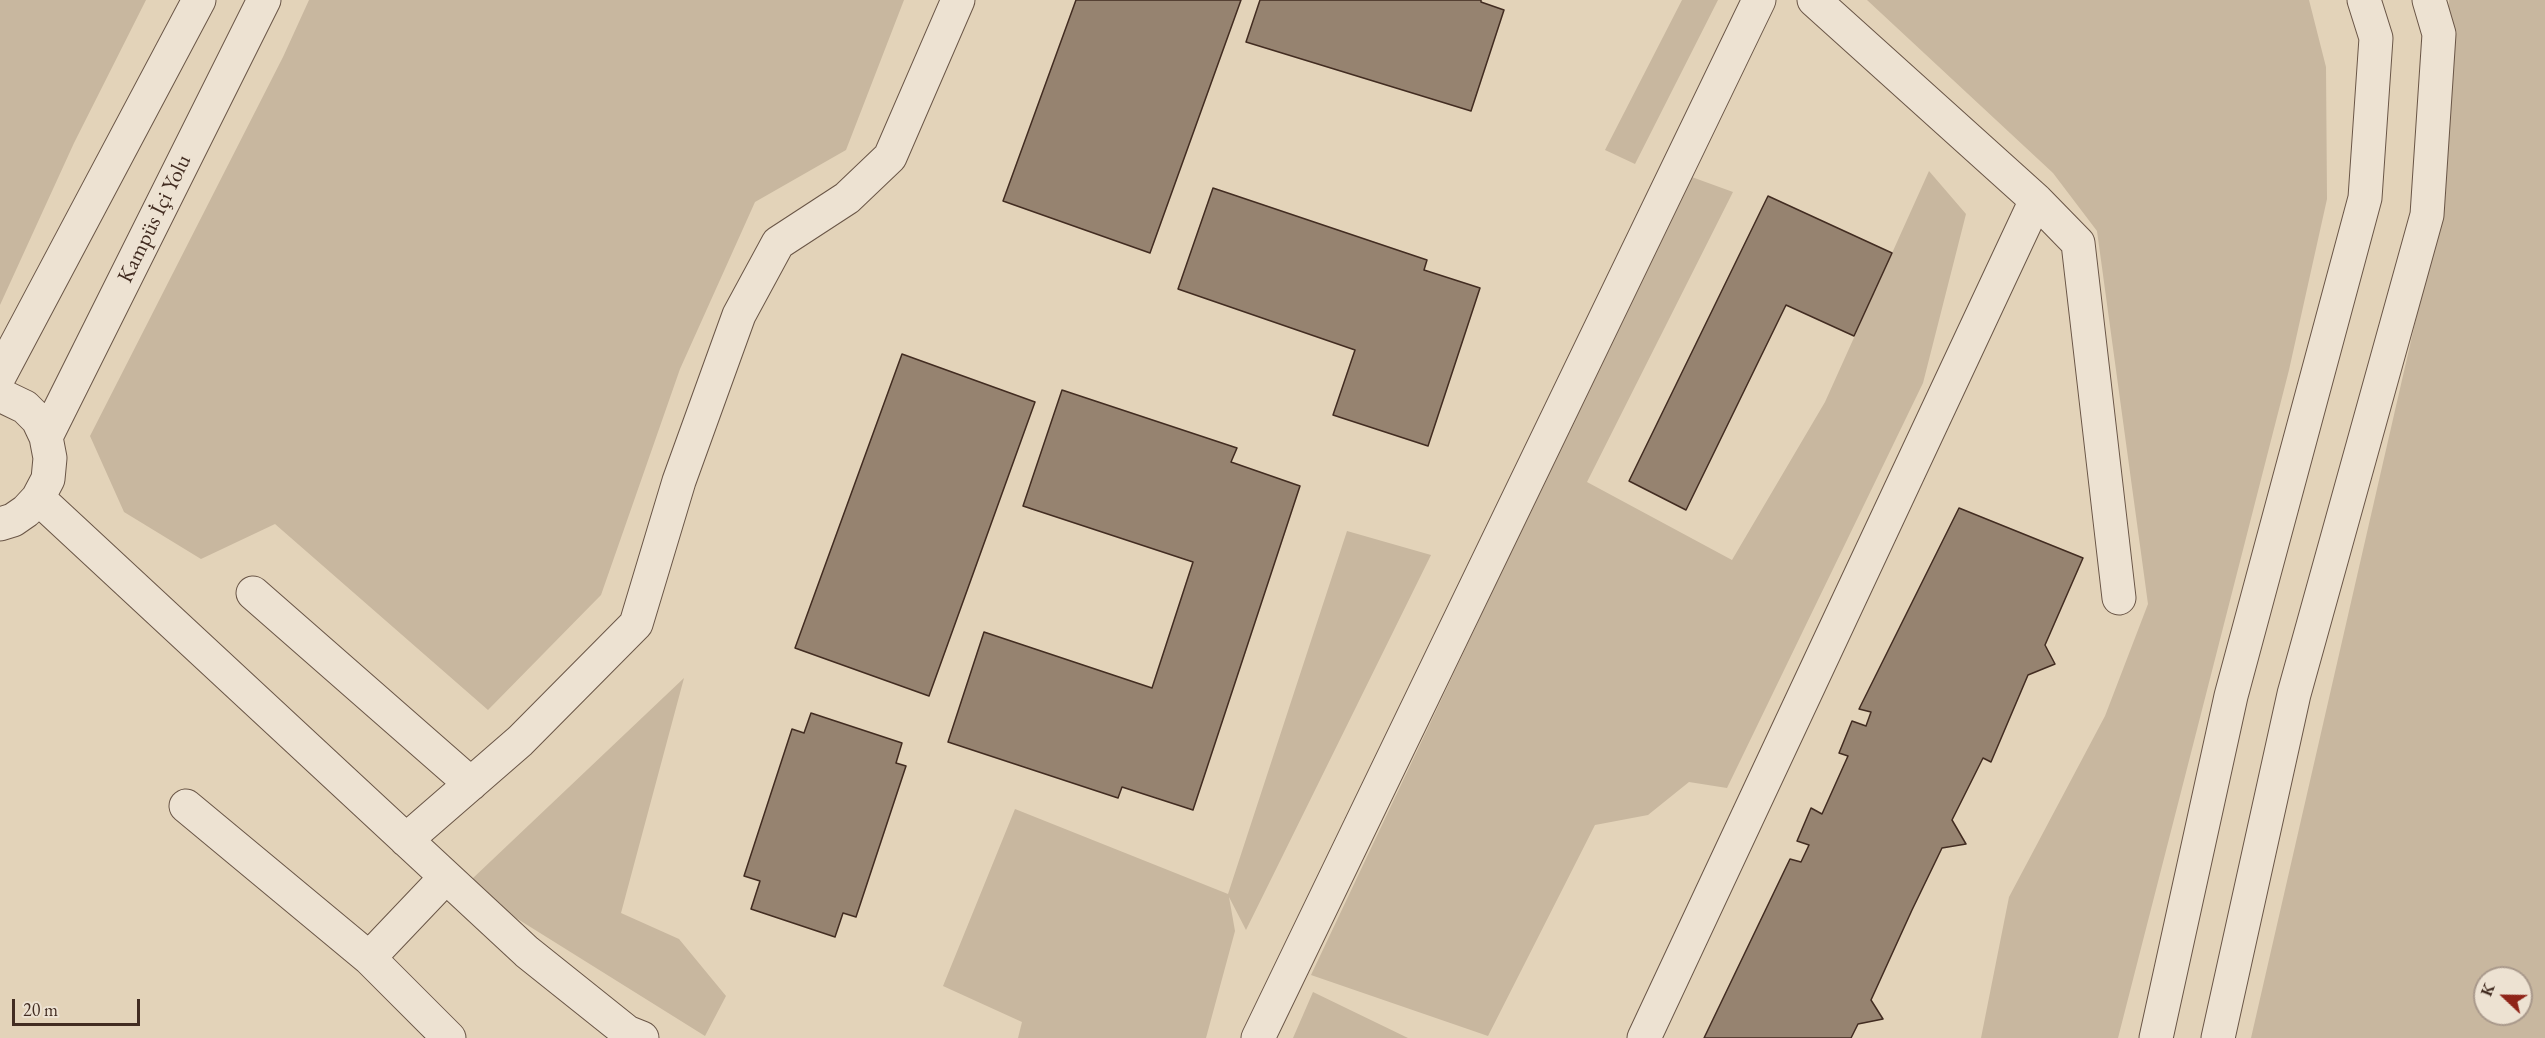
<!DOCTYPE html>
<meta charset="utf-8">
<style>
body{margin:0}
#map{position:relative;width:2545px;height:1038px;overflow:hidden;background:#e3d3b9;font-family:"EB Garamond",serif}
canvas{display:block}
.north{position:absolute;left:2473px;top:966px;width:60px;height:60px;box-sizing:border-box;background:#ede2d2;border:2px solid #a9998b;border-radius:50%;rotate:292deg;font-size:16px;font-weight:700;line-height:24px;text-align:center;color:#422c21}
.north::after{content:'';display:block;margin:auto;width:21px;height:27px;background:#8f2418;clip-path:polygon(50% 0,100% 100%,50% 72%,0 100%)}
.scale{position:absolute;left:12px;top:999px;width:128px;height:27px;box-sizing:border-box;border:3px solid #422c21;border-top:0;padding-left:8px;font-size:18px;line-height:21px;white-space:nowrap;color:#422c21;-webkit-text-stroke:4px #ede2d2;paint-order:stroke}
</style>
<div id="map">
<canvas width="2545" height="1038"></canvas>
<div class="north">K</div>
<div class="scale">20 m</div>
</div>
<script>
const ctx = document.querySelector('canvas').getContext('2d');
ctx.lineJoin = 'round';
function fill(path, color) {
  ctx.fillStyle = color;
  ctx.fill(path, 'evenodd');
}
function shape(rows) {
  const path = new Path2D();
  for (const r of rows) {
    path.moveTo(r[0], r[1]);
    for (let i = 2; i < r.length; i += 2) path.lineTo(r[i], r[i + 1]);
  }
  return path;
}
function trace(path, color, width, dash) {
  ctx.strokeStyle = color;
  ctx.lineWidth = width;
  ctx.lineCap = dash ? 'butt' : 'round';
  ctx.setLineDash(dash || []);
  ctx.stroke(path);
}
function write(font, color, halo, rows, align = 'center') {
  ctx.font = font + ' "EB Garamond",serif';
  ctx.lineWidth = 4.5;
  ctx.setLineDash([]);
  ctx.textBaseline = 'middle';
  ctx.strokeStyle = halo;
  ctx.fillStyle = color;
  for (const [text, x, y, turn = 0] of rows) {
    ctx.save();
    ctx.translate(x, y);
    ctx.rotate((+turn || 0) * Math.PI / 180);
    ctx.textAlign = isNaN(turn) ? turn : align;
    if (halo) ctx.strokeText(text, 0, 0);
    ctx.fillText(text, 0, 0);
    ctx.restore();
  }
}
fill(shape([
 [0,0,146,0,74,143,0,305],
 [309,0,904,0,846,150,755,202,680,369,601,595,488,710,275,524,201,559,124,512,90,436,283,57],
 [1682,0,1718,0,1635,164,1605,150],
 [1867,0,2309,0,2326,67,2327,199,2289,370,2118,1038,1981,1038,2009,897,2105,716,2148,604,2097,231,2053,173],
 [2449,0,2545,0,2545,1038,2251,1038,2427,271],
 [2485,978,2521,978,2521,1014,2485,1014],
 [1929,171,1966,214,1923,383,1727,788,1689,782,1648,815,1595,825,1488,1036,1311,975,1689,176,1733,192,1587,482,1732,560,1825,402],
 [1347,531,1431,555,1246,930,1229,897,1235,931,1206,1038,1018,1038,1022,1022,943,986,1015,809,1228,894],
 [684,678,621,913,679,939,726,996,705,1036,508,913,472,879],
 [1313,992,1408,1038,1293,1038]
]), '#c8b79f');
const building = shape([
 [1076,0,1241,0,1150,253,1003,201,1076,0],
 [1260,0,1481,0,1481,2,1504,10,1471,111,1246,42,1260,0],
 [1213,188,1427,260,1424,270,1480,288,1428,446,1333,415,1355,350,1178,289,1213,188],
 [1768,196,1892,253,1854,336,1786,305,1686,510,1629,481,1768,196],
 [902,354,1035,402,929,696,795,648,902,354],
 [1062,390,1237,448,1231,462,1300,486,1193,810,1122,787,1118,798,948,742,984,632,1152,688,1193,562,1023,506,1062,390],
 [1959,508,2083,558,2045,645,2055,664,2028,675,1991,762,1983,758,1952,820,1966,844,1942,848,1912,910,1871,1000,1883,1019,1858,1024,1851,1038,1704,1038,1790,859,1801,862,1809,845,1797,841,1811,808,1822,814,1848,756,1839,753,1852,721,1866,726,1871,712,1859,709,1959,508],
 [811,713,902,743,896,763,906,766,856,917,843,913,835,937,751,909,760,881,744,876,792,729,804,733,811,713]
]);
fill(building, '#968370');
trace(building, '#422c21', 1.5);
const minor = shape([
 [1814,0,2036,200,2078,243,2119,598],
 [0,375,199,0],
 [0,395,25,407,38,420,46,437,50,458,48,479,38,498,26,511,13,520,0,524],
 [46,437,264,0],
 [38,498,527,952,627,1032,642,1038],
 [253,593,471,784],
 [186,806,369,958,449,1038],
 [406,840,520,741,636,624,679,481,739,315,778,243,847,198,890,157,958,0],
 [369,958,446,877],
 [1258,1038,1759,0],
 [1644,1038,2036,200],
 [2156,1038,2231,696,2365,198,2376,38,2364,0],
 [2218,1038,2294,694,2427,215,2439,34,2429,0]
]);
trace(minor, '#6a5647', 35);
trace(minor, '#ede2d2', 33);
write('22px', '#422c21', '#ede2d2', [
 ["Kampüs İçi Yolu",155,219,-64]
]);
</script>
